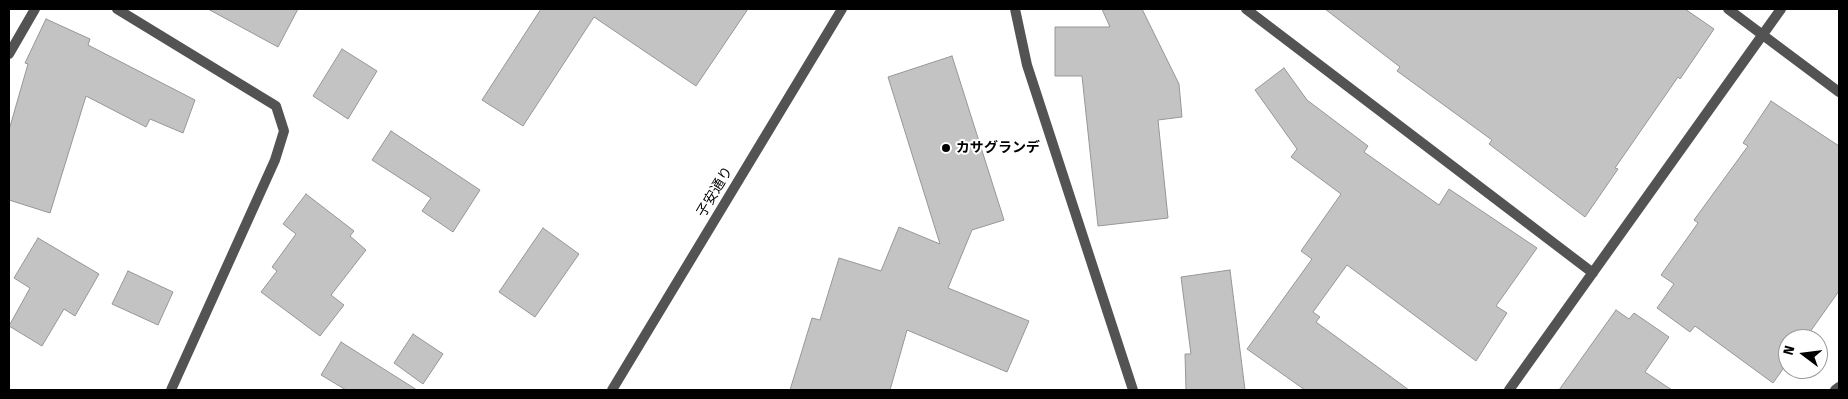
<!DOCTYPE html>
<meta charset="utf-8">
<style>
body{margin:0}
#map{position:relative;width:1848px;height:399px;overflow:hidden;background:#fff;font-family:"Fira Sans",sans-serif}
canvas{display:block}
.frame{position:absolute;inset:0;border:10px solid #000;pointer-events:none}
.north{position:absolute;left:1778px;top:329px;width:50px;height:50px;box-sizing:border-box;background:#fff;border:1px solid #999;border-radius:50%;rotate:285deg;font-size:14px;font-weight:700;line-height:20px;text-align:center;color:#000}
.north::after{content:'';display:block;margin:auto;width:18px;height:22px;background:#000;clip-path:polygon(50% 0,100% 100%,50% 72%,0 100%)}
</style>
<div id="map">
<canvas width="1848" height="399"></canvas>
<div class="frame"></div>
<div class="north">N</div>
</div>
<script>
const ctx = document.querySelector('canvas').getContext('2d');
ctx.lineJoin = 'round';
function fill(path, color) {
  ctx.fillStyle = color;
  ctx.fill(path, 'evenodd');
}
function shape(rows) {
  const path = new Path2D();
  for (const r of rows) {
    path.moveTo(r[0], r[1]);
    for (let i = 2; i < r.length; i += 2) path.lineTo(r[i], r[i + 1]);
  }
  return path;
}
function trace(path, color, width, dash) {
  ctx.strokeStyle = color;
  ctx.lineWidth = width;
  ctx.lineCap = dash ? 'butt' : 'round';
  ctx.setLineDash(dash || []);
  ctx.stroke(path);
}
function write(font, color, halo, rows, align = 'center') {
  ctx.font = font + ' "Fira Sans","Noto Sans JP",sans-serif';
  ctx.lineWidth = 4;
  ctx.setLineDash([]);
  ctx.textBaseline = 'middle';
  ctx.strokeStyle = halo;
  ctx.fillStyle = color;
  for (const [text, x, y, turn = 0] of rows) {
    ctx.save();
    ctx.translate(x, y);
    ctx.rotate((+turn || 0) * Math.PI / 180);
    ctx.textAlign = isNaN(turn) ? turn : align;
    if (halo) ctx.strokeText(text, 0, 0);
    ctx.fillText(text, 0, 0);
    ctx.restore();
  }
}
const building = shape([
 [208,9,298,9,278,47,208,9],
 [541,9,748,9,696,86,594,17,523,126,482,100,541,9],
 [1102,9,1142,9,1179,84,1182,117,1158,120,1168,218,1098,226,1082,76,1055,76,1055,27,1110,27,1102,9],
 [1325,9,1685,9,1714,29,1680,79,1678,77,1615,168,1618,169,1585,217,1489,144,1492,140,1397,71,1400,67,1325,9],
 [46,19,90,39,88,45,195,100,183,133,150,119,146,127,86,96,50,213,9,200,9,130,28,64,25,63,46,19],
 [342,49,377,71,348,119,313,96,342,49],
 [952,56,1004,220,972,230,948,288,1029,321,1007,372,907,330,890,390,790,390,812,318,820,320,839,258,881,271,899,227,940,244,888,77,952,56],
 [1284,68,1307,100,1368,146,1364,152,1439,205,1449,189,1537,248,1496,306,1507,313,1476,361,1347,265,1313,312,1320,317,1316,322,1409,390,1305,390,1247,349,1312,259,1301,251,1341,194,1291,157,1297,149,1255,90,1284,68],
 [1771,101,1839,146,1839,291,1805,339,1788,339,1788,362,1773,383,1695,326,1690,332,1657,308,1674,284,1661,275,1698,223,1694,220,1748,146,1743,143,1771,101],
 [391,131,480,190,453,232,422,211,431,198,372,160,391,131],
 [306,194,354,231,350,236,366,250,331,295,344,305,320,336,261,292,277,271,272,267,296,234,283,224,306,194],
 [543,228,579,254,535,317,499,292,543,228],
 [38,238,99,274,75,316,64,309,42,346,9,326,30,288,14,278,38,238],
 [1230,270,1245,390,1186,390,1185,354,1191,354,1181,277,1230,270],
 [128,271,173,292,158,325,112,304,128,271],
 [1616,310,1629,319,1634,313,1669,337,1645,372,1672,390,1559,390,1616,310],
 [413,334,443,354,423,384,394,363,413,334],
 [341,342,417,390,346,390,321,375,341,342]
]);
fill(building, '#c3c3c3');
trace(building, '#979797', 1);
trace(shape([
 [117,9,276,106,284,131,275,160,171,390],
 [1015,9,1027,65,1133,390],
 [1246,9,1593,273],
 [1728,9,1839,92],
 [9,54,35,9],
 [1509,390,1781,9],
 [1835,390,1839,387]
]), '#535353', 10);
trace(shape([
 [612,390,842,9]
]), '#535353', 10);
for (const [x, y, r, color] of [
 [946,148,5,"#000"]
]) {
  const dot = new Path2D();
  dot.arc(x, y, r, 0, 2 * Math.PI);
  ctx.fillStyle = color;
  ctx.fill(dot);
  trace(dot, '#fff', 2);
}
write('bold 14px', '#000', '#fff', [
 ["カサグランデ",956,148]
], 'left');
write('14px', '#000', '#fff', [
 ["子安通り",715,192,-59]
]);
</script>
